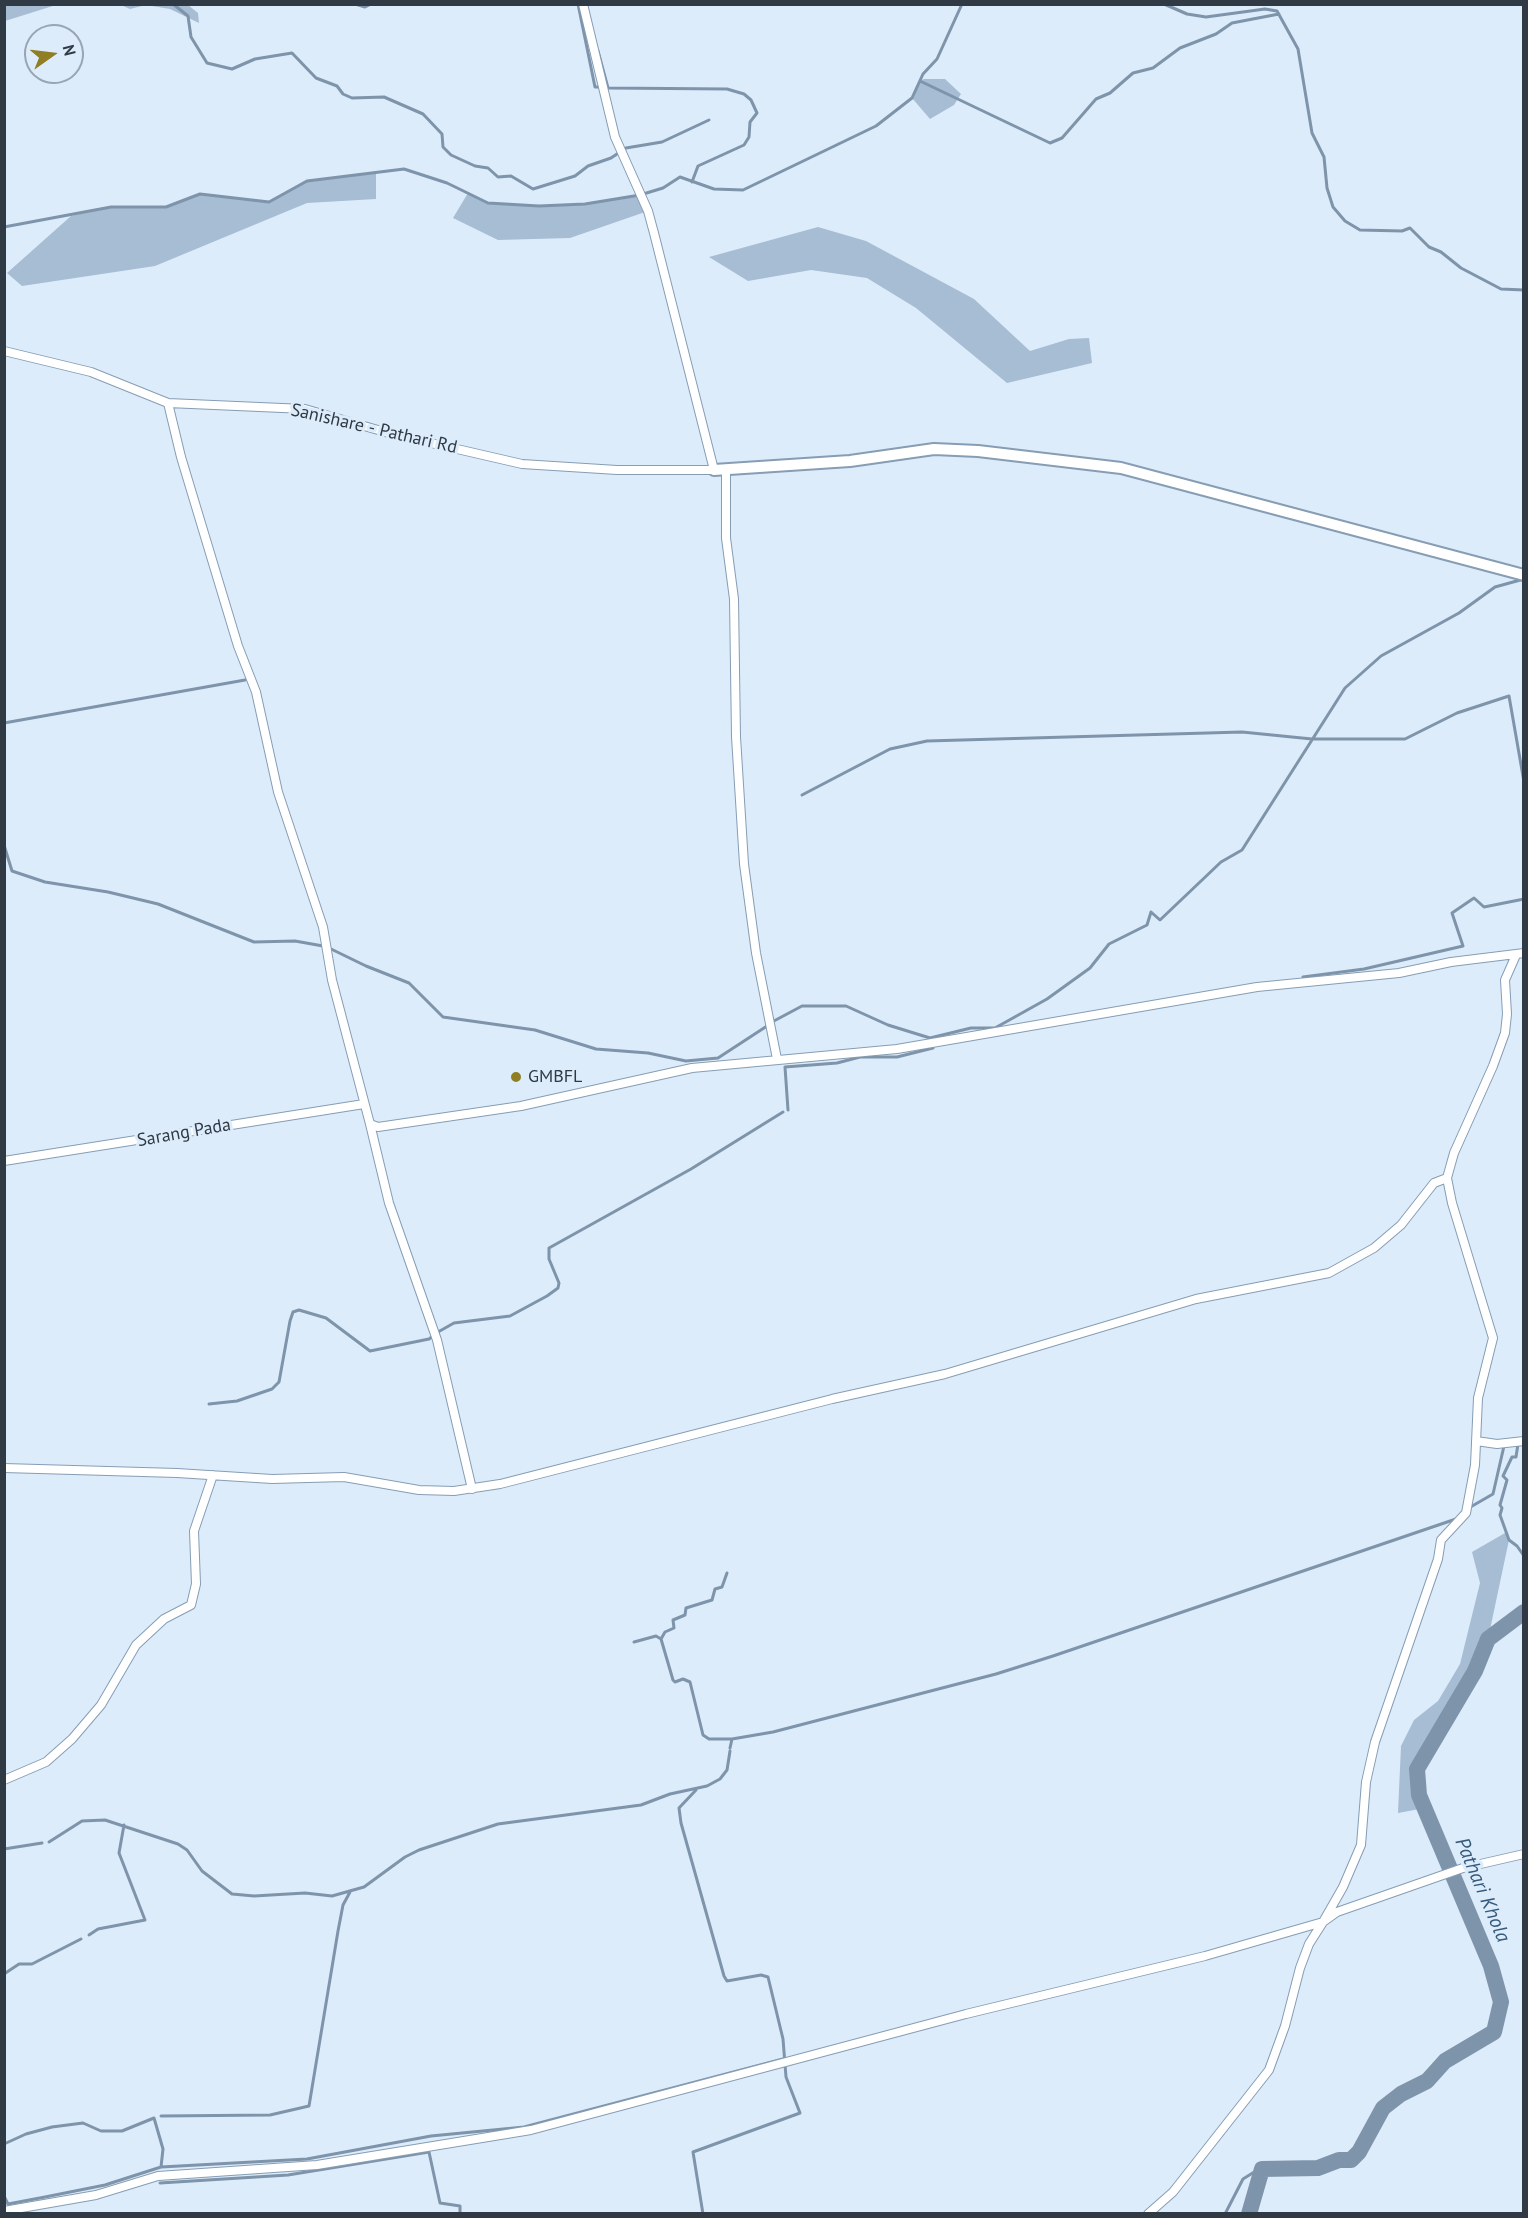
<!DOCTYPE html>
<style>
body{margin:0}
#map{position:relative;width:1528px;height:2218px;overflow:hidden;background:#ddecfb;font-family:"PT Sans",sans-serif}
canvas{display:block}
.frame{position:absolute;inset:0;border:6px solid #303a44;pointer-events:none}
.north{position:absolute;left:24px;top:24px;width:60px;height:60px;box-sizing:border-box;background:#ddecfb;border:2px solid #98a5b2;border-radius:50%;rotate:76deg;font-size:16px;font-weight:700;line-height:24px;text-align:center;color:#303a44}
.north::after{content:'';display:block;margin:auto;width:21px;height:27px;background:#8f7e24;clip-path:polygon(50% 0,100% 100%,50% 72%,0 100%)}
</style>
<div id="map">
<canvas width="1528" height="2218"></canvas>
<div class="frame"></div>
<div class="north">N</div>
</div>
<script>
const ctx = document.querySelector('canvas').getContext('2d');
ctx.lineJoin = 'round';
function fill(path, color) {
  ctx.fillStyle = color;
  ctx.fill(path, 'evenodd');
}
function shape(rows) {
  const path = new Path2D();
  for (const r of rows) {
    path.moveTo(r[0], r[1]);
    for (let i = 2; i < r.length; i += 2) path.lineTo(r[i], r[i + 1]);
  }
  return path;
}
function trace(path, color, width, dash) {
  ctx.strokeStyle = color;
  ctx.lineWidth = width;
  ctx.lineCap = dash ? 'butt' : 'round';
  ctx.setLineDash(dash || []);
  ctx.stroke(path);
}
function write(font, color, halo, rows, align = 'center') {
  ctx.font = font + ' "PT Sans",sans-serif';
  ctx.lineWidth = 6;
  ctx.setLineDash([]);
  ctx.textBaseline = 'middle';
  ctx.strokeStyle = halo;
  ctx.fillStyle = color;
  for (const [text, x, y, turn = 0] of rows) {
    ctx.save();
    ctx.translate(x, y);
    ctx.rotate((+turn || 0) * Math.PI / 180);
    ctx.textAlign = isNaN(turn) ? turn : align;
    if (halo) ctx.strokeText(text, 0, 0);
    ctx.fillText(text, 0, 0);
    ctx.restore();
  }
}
fill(shape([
 [5,4,56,4,56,5,5,21],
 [121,5,188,5,198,13,199,23,170,9,146,5,130,9],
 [924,79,945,79,961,94,954,105,930,119,912,98,920,81],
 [376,172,376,199,307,203,155,266,22,286,7,273,71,216,111,207,166,207,200,194,269,202,307,181],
 [468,193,488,203,539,206,585,204,640,195,648,211,570,238,498,240,453,218],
 [818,227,866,241,974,299,1030,351,1069,339,1089,338,1092,363,1007,383,916,308,867,278,811,270,748,281,709,257],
 [1505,1533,1509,1540,1488,1639,1475,1671,1417,1769,1419,1795,1425,1808,1398,1813,1401,1746,1414,1720,1438,1701,1460,1664,1480,1583,1472,1552]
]), '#a6bdd4');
trace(shape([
 [173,4,188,16,191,37,207,63,232,69,255,59,292,53,316,78,337,86,343,94,352,98,384,97,423,114,442,134,443,147,451,155,475,166,488,168,498,177,511,176,533,189,575,176,588,166,611,158,626,148,662,142,709,120],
 [355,4,365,7,371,4],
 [578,4,595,87,600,87],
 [1164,4,1187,14,1206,17,1265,9,1277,11,1298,49,1312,133,1324,157,1327,188,1333,207,1345,221,1360,230,1402,231,1410,228,1429,247,1441,252,1461,268,1501,289,1524,290],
 [4,5,5,4],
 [598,51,608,88,727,89,744,94,751,100,757,113,750,122,749,137,744,145,698,166,692,182],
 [920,81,1050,143,1062,138,1096,99,1110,93,1133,73,1153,68,1180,48,1216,34,1232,23,1279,14],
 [4,227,111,207,166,207,200,194,269,202,307,181,404,169,447,183,488,203,539,206,585,204,640,195,663,188,680,177,714,189,743,190,876,126,912,98,923,74,937,59,962,4],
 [4,723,245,680],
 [802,795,890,749,927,741,1242,732,1312,739,1405,739,1457,713,1509,696,1524,782],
 [4,845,12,871,45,882,108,892,158,904,254,942,295,941,323,946],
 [329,948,366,966,409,983,443,1017,535,1030,596,1049,648,1053,686,1061,718,1058,767,1026],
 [1303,977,1364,969,1463,946,1452,913,1474,898,1484,907,1524,899],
 [772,1022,802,1006,846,1006,888,1025,930,1038,971,1028,995,1028,1047,999,1090,968,1109,944,1147,925,1151,912,1160,920,1221,862,1242,850,1345,688,1381,656,1459,613,1495,587,1524,579],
 [788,1110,785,1067,837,1063,860,1057,897,1057,933,1048],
 [438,1332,454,1323,510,1316,547,1296,558,1288,559,1283,549,1259,549,1248,691,1169,783,1112],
 [209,1404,237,1401,272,1389,279,1382,290,1321,293,1312,299,1310,326,1318,370,1351,429,1339,433,1336],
 [1467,1509,1493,1494,1504,1446],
 [1509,1540,1500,1515,1502,1508,1500,1505,1507,1480,1503,1476,1512,1457,1516,1457,1518,1444],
 [1509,1540,1517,1546,1524,1556],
 [727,1573,722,1587,715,1589,712,1600,686,1608,685,1615,673,1620,674,1628,665,1632,661,1639,673,1680,675,1682,683,1679,690,1682,703,1735,709,1739,731,1739],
 [634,1642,656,1636,661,1639],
 [730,1748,732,1739,773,1732,996,1674,1053,1656,1456,1519],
 [696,1790,679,1808,681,1823,724,1976,727,1981,761,1975,768,1977,783,2039,786,2077,800,2113,693,2152,703,2214],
 [49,1842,82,1821,105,1820,178,1844,187,1850,202,1871,232,1894,254,1896,305,1893,332,1896,364,1887,405,1857,419,1850,498,1824,641,1805,670,1794,707,1786,720,1779,727,1770,730,1751],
 [4,1849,42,1843],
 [89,1935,98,1929,145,1920,119,1853,124,1825],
 [4,1974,19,1964,32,1964,81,1939],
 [161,2116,270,2115,309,2106,338,1931,343,1905,350,1892],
 [4,2144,26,2134,52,2127,83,2123,101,2131,122,2131,154,2118,163,2149,161,2167],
 [160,2183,288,2175,429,2152,440,2203,460,2206,460,2214],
 [4,2196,8,2204,45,2197,105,2185,161,2167,307,2159,431,2136,524,2127,783,2059],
 [1225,2214,1243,2179,1259,2169]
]), '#7e94aa', 3);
trace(shape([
 [1249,2214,1262,2169,1318,2168,1339,2160,1351,2160,1359,2152,1383,2108,1401,2094,1427,2081,1445,2061,1494,2032,1501,2002,1491,1966,1419,1795,1417,1769,1475,1671,1488,1639,1524,1612]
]), '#7e94aa', 16);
const street = shape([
 [4,351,91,372,168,403,305,409,392,434,522,464,617,470,714,470,654,233,648,211,615,137,583,4],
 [168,403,181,457,238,646,256,692,278,792,323,927,332,980,370,1124,378,1127,521,1106,692,1068,897,1049,1257,987,1399,973,1451,962,1524,953],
 [726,470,726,538,734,599,736,737,744,864,756,953,777,1059],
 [370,1124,389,1203,437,1340,472,1489],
 [4,1161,364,1104],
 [1476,1441,1497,1444,1524,1441],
 [4,1468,177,1473,272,1479,344,1477,419,1490,454,1491,500,1484,832,1399,945,1374,1196,1299,1329,1273,1374,1248,1401,1225,1434,1183,1447,1178],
 [4,1780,46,1762,72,1739,101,1705,136,1645,164,1619,191,1605,196,1584,194,1531,213,1475],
 [4,2211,96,2195,158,2176,317,2165,531,2130,966,2014,1205,1956,1323,1922,1343,1887,1361,1845,1366,1782,1375,1742,1438,1559,1441,1540,1466,1513,1475,1465,1478,1398,1493,1338,1452,1203,1447,1178,1454,1153,1493,1066,1505,1033,1507,1014,1505,980,1516,955],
 [1148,2214,1173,2192,1269,2070,1285,2026,1300,1968,1309,1944,1323,1922,1337,1912,1463,1868,1524,1854]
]);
const secondary = shape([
 [714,470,850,461,934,449,978,451,1121,468,1524,575]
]);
trace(street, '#869db4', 10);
trace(secondary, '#869db4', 14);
trace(street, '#fff', 8);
trace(secondary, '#fff', 10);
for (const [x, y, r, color] of [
 [516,1077,6,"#8f7e24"]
]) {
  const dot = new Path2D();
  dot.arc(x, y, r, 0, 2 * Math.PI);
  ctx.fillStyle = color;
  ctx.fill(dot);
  trace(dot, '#ddecfb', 2);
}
write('18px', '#303a44', '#ddecfb', [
 ["Sanishare - Pathari Rd",374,429,13],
 ["Sarang Pada",184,1133,-10]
]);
write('18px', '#303a44', '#ddecfb', [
 ["GMBFL",528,1077]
], 'left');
write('italic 20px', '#355a7c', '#ddecfb', [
 ["Pathari Khola",1482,1890,67]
]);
</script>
